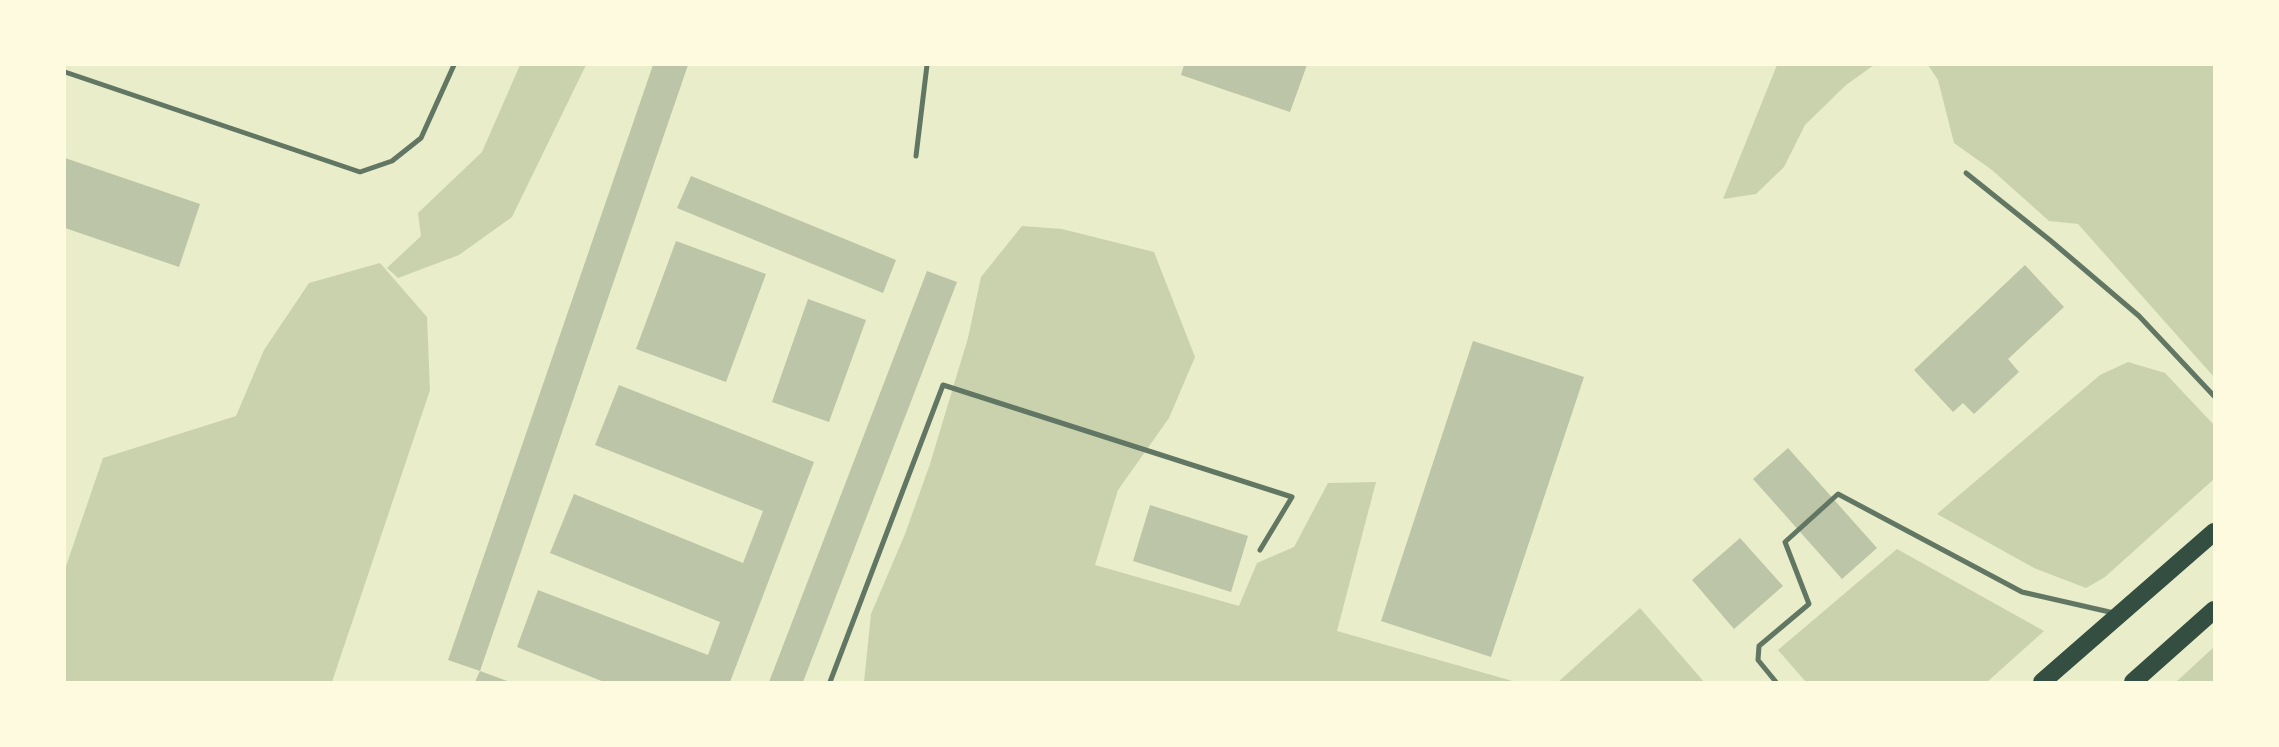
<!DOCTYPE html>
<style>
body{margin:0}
#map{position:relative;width:2279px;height:747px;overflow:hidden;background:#e9edc9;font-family:Helvetica,sans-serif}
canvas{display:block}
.frame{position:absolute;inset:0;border:66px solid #fefae0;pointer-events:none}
</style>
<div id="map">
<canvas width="2279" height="747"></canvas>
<div class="frame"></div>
</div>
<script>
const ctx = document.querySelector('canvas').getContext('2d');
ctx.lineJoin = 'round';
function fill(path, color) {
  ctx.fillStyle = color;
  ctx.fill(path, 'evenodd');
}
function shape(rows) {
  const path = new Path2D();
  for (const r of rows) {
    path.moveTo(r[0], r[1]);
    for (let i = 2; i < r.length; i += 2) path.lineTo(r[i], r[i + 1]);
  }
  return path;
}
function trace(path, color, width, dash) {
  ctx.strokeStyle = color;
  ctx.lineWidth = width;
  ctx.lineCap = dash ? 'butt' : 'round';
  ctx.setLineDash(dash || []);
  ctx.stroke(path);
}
fill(shape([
 [520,65,586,65,512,217,459,255,398,278,387,268,421,236,418,213,482,152],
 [1777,65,1874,65,1846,85,1805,125,1784,167,1756,194,1723,199],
 [1928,65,2214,65,2214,377,2078,224,2049,221,1992,170,1954,143,1938,80],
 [1022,226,1062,229,1154,252,1195,357,1169,418,1118,490,1095,565,1239,606,1257,563,1294,547,1328,483,1376,482,1337,631,1516,682,864,682,871,614,905,534,930,464,968,338,981,277],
 [380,263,427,317,430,390,332,682,65,682,65,569,103,458,236,416,264,350,309,283],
 [2128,362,2165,373,2214,425,2214,479,2105,577,2086,588,2034,568,1937,514,2100,375],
 [1897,549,2044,631,1987,682,1806,682,1778,650],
 [1640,608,1704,682,1558,682],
 [2214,647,2214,682,2176,682]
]), '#cad2ad');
fill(shape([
 [653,65,688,65,480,671,448,660],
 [1184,65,1307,65,1290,112,1181,75],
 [65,158,200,204,179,267,65,228],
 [691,176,896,260,883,293,677,208],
 [676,241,766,274,726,382,636,349],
 [2025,265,2064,307,2008,359,2019,372,1974,414,1963,403,1953,412,1914,370],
 [927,271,957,282,803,682,769,682],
 [808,299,866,320,829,422,772,402],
 [1473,341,1584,377,1491,657,1381,621],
 [619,385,814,462,730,682,604,682,517,647,538,590,708,655,720,622,550,553,574,494,743,563,763,511,595,445],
 [1788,448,1877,548,1842,579,1753,479],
 [1150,505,1248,536,1231,592,1133,561],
 [1740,538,1783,586,1734,629,1692,580],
 [480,671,510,682,475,682]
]), '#bcc5a7');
trace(shape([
 [65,72,360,172,392,161,421,138,454,65],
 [916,156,927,65],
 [1966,173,2051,241,2139,316,2214,396],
 [830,682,943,385,1292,497,1260,550],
 [1776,682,1758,660,1759,646,1809,604,1785,542,1838,494,2022,592,2114,613]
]), '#617663', 5);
trace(shape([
 [2042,682,2214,532],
 [2133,682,2214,610]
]), '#344e41', 18);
</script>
